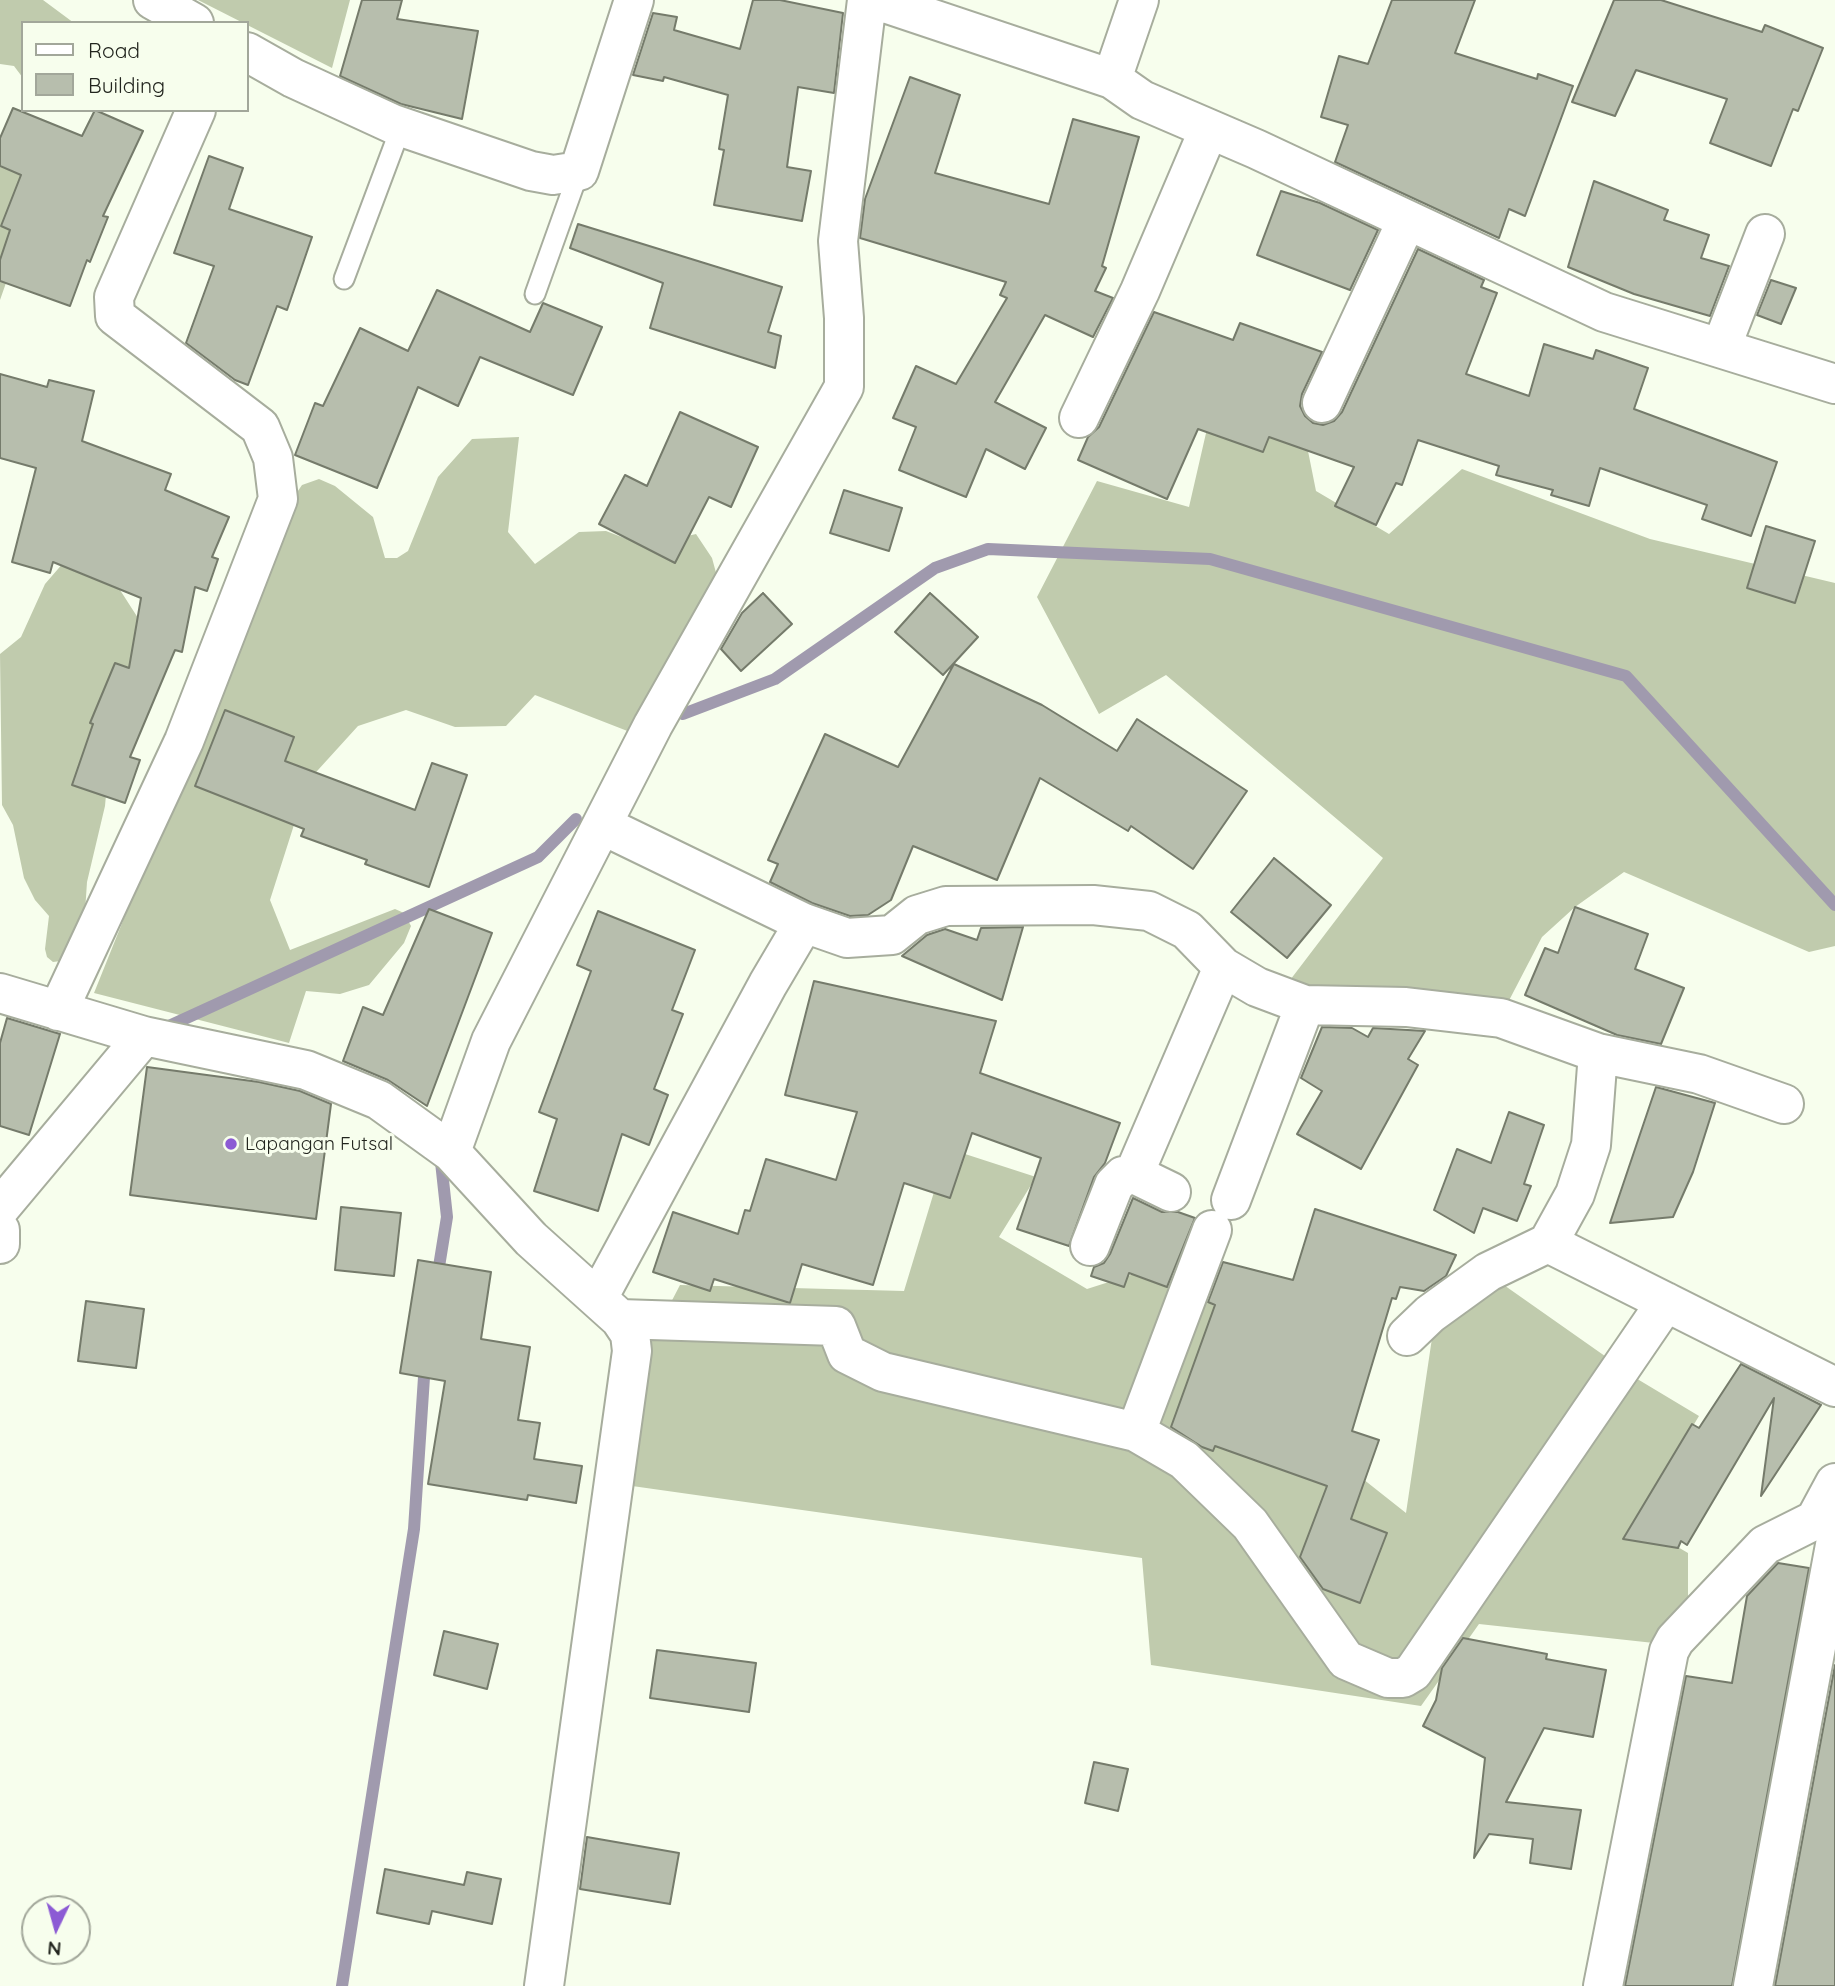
<!DOCTYPE html>
<style>
body{margin:0}
#map{position:relative;width:1835px;height:1986px;overflow:hidden;background:#f7feed;font-family:Quicksand,sans-serif}
canvas{display:block}
.legend{position:absolute;left:21px;top:21px;width:228px;height:91px;box-sizing:border-box;background:#f7feed;border:2px solid #a2a79a;margin:0;padding:9px 12px;list-style:none;font-size:21px;color:#22251e}
.legend li{display:flex;align-items:center;gap:14px;height:35px}
.legend b{width:35px;border:2px solid #a2a79a}
.north{position:absolute;left:21px;top:1895px;width:70px;height:70px;box-sizing:border-box;background:#f7feed;border:2px solid #a2a79a;border-radius:50%;rotate:185deg;font-size:19px;font-weight:700;line-height:28px;text-align:center;color:#22251e}
.north::after{content:'';display:block;margin:auto;width:24px;height:32px;background:#8c5bd4;clip-path:polygon(50% 0,100% 100%,50% 72%,0 100%)}
</style>
<div id="map">
<canvas width="1835" height="1986"></canvas>
<ul class="legend">
<li><b style="height:9px;background:#fff"></b>Road</li>
<li><b style="height:19px;background:#b7bead"></b>Building</li>
</ul>
<div class="north">N</div>
</div>
<script>
const ctx = document.querySelector('canvas').getContext('2d');
ctx.lineJoin = 'round';
function fill(path, color) {
  ctx.fillStyle = color;
  ctx.fill(path, 'evenodd');
}
function shape(rows) {
  const path = new Path2D();
  for (const r of rows) {
    path.moveTo(r[0], r[1]);
    for (let i = 2; i < r.length; i += 2) path.lineTo(r[i], r[i + 1]);
  }
  return path;
}
function trace(path, color, width, dash) {
  ctx.strokeStyle = color;
  ctx.lineWidth = width;
  ctx.lineCap = dash ? 'butt' : 'round';
  ctx.setLineDash(dash || []);
  ctx.stroke(path);
}
function write(font, color, halo, rows, align = 'center') {
  ctx.font = font + ' Quicksand,sans-serif';
  ctx.lineWidth = 6;
  ctx.setLineDash([]);
  ctx.textBaseline = 'middle';
  ctx.strokeStyle = halo;
  ctx.fillStyle = color;
  for (const [text, x, y, turn = 0] of rows) {
    ctx.save();
    ctx.translate(x, y);
    ctx.rotate((+turn || 0) * Math.PI / 180);
    ctx.textAlign = isNaN(turn) ? turn : align;
    if (halo) ctx.strokeText(text, 0, 0);
    ctx.fillText(text, 0, 0);
    ctx.restore();
  }
}
fill(shape([
 [0,0,43,0,74,23,23,23,23,78,14,66,0,64],
 [198,0,350,0,332,68],
 [0,161,30,181,19,246,0,300],
 [1212,407,1307,446,1316,491,1389,534,1462,469,1650,539,1835,583,1835,946,1809,952,1624,872,1575,907,1542,937,1502,1014,1281,992,1383,858,1166,675,1099,714,1037,597,1097,481,1189,507],
 [519,437,508,532,535,564,579,532,606,531,645,546,696,534,712,558,718,580,657,677,630,732,535,695,506,726,455,727,406,710,358,726,308,781,270,900,290,950,395,909,404,913,411,926,404,943,369,985,340,994,306,991,289,1043,94,993,235,642,279,519,302,485,319,479,335,486,373,517,385,558,397,558,408,551,438,477,472,439],
 [64,562,116,563,120,590,167,663,108,772,105,806,87,882,85,912,61,961,53,962,47,957,45,949,49,916,35,900,24,878,13,825,2,805,0,654,21,637,45,584],
 [962,1153,1036,1177,999,1237,1087,1289,1159,1266,1218,1309,1277,1411,1406,1513,1435,1318,1501,1283,1639,1380,1699,1416,1635,1522,1688,1553,1688,1609,1654,1643,1479,1624,1421,1706,1151,1665,1142,1558,618,1484,630,1381,680,1285,904,1291,937,1182]
]), '#c0cbad');
trace(shape([
 [683,714,775,679,935,568,988,549,1210,559,1626,676,1835,905],
 [169,1026,538,857,576,819],
 [435,1157,441,1162,447,1217,437,1279],
 [342,1986,414,1529,425,1362]
]), '#a09aae', 12);
const building = shape([
 [362,0,402,0,397,19,478,31,462,119,401,104,340,76,362,0],
 [753,0,780,0,843,13,834,93,798,87,787,167,811,171,802,221,714,205,724,150,719,149,728,95,664,77,663,81,633,75,653,13,677,17,674,30,740,49,753,0],
 [1392,0,1475,0,1455,53,1537,79,1538,74,1573,86,1525,216,1509,209,1499,238,1335,162,1348,125,1321,117,1339,56,1368,64,1392,0],
 [1614,0,1661,0,1762,32,1765,25,1823,48,1798,111,1793,109,1771,166,1710,143,1727,99,1636,70,1615,116,1572,102,1614,0],
 [910,77,960,95,935,173,1049,204,1073,119,1139,137,1102,266,1106,268,1095,291,1113,298,1093,337,1045,315,995,402,1046,428,1025,469,986,449,966,497,899,470,916,427,893,418,916,366,956,384,1007,298,1000,295,1006,282,860,238,865,199,910,77],
 [13,108,82,136,95,110,143,131,103,216,108,217,90,262,87,260,70,306,0,281,0,260,10,230,1,226,21,175,0,166,0,138,13,108],
 [209,156,243,168,229,209,312,237,287,310,277,306,248,385,235,380,186,343,214,266,174,253,209,156],
 [1594,181,1668,210,1664,220,1709,235,1701,258,1729,266,1710,316,1634,294,1568,267,1594,181],
 [1281,191,1320,203,1378,230,1350,290,1257,255,1281,191],
 [578,224,782,287,768,332,781,336,775,368,650,328,663,283,570,248,578,224],
 [1418,249,1484,280,1481,287,1497,293,1466,374,1529,396,1544,344,1593,359,1596,350,1648,368,1634,409,1777,462,1751,536,1702,519,1707,505,1600,468,1589,506,1551,495,1553,490,1496,475,1499,466,1418,440,1402,485,1396,483,1376,525,1335,506,1354,467,1269,437,1263,452,1198,429,1167,499,1078,460,1088,437,1099,427,1154,312,1233,340,1240,323,1322,352,1302,394,1300,406,1305,416,1313,423,1323,425,1334,421,1342,412,1418,249],
 [1771,280,1796,288,1781,324,1757,315,1771,280],
 [437,290,530,332,543,303,602,327,573,395,480,357,458,406,418,387,377,488,295,455,315,403,323,406,360,328,408,351,437,290],
 [0,374,47,387,49,380,94,391,82,441,171,474,165,490,229,517,212,557,218,559,207,591,195,587,182,652,175,650,130,757,140,760,125,803,72,785,93,724,90,723,115,663,129,668,141,598,53,562,50,573,12,562,36,468,0,458,0,374],
 [680,412,758,447,731,507,709,497,675,563,599,524,625,475,647,486,680,412],
 [844,490,902,508,889,551,830,533,844,490],
 [1766,526,1815,541,1795,603,1747,588,1766,526],
 [763,593,792,624,741,671,721,649,742,613,763,593],
 [930,593,978,637,943,675,895,632,930,593],
 [954,664,1042,705,1117,751,1137,719,1247,791,1193,869,1131,826,1128,831,1040,778,997,880,913,846,891,900,868,915,850,916,812,903,770,882,778,864,768,860,825,734,898,767,954,664],
 [225,710,294,737,285,761,415,810,432,763,467,775,429,887,365,864,367,860,301,836,304,829,195,786,225,710],
 [1274,858,1331,905,1287,958,1231,912,1274,858],
 [1575,907,1648,934,1635,969,1684,988,1661,1044,1617,1035,1525,995,1545,948,1558,953,1575,907],
 [429,909,492,933,427,1106,388,1080,343,1061,363,1007,383,1015,429,909],
 [598,911,695,950,672,1010,683,1014,654,1089,668,1095,649,1145,622,1134,598,1211,534,1191,557,1119,539,1112,591,971,577,965,598,911],
 [1023,927,1002,1000,902,956,927,935,945,929,977,940,981,928,1023,927],
 [814,981,996,1021,980,1073,1120,1123,1105,1163,1094,1177,1069,1246,1017,1229,1041,1158,972,1133,950,1198,904,1183,873,1285,802,1264,790,1303,714,1279,710,1291,653,1272,673,1212,738,1234,745,1210,750,1211,766,1159,836,1180,857,1112,785,1095,814,981],
 [7,1018,60,1034,29,1135,0,1126,0,1043,7,1018],
 [1322,1027,1352,1028,1368,1037,1373,1028,1425,1031,1408,1059,1418,1065,1361,1169,1297,1134,1322,1091,1301,1078,1322,1027],
 [147,1067,259,1082,300,1091,331,1104,316,1219,130,1195,147,1067],
 [1656,1087,1715,1103,1693,1172,1673,1217,1610,1223,1656,1087],
 [1509,1112,1544,1125,1524,1184,1531,1186,1517,1221,1483,1208,1474,1233,1434,1210,1457,1149,1491,1163,1509,1112],
 [1133,1198,1162,1212,1178,1212,1195,1218,1167,1287,1129,1273,1124,1287,1091,1276,1094,1267,1104,1263,1110,1254,1133,1198],
 [341,1207,401,1213,394,1276,335,1270,341,1207],
 [1315,1209,1456,1255,1446,1276,1424,1291,1400,1287,1396,1299,1392,1298,1352,1431,1379,1440,1351,1519,1387,1533,1360,1603,1323,1589,1300,1557,1327,1486,1215,1446,1213,1451,1202,1447,1171,1427,1215,1305,1208,1302,1223,1262,1293,1280,1315,1209],
 [418,1260,491,1272,481,1339,530,1347,518,1420,540,1423,534,1459,582,1466,576,1503,528,1495,527,1500,428,1484,445,1381,400,1373,418,1260],
 [86,1301,144,1309,136,1368,78,1361,86,1301],
 [1741,1364,1821,1405,1761,1496,1774,1398,1687,1545,1681,1541,1678,1548,1623,1539,1692,1424,1699,1428,1741,1364],
 [1778,1563,1809,1568,1732,1986,1625,1986,1686,1676,1732,1683,1747,1596,1778,1563],
 [444,1631,498,1644,487,1689,434,1675,444,1631],
 [1463,1638,1547,1654,1546,1659,1606,1670,1593,1737,1544,1728,1506,1802,1581,1810,1571,1869,1530,1863,1533,1839,1489,1834,1474,1858,1485,1758,1423,1726,1436,1700,1442,1668,1463,1638],
 [657,1650,756,1663,749,1712,650,1698,657,1650],
 [1835,1665,1835,1986,1775,1986,1835,1665],
 [1094,1762,1128,1769,1118,1811,1085,1803,1094,1762],
 [587,1837,679,1853,670,1904,580,1889,587,1837],
 [385,1869,464,1885,467,1872,501,1879,492,1924,432,1911,429,1924,377,1913,385,1869]
]);
fill(building, '#b7bead');
trace(building, '#757b6b', 2);
const lane = shape([
 [344,279,401,127],
 [535,294,579,171]
]);
const street = shape([
 [153,0,194,23],
 [876,0,1112,79],
 [1139,0,1112,79,1142,100,1256,149,1604,312,1835,384],
 [247,52,293,78,393,124,531,171,553,175,579,171,634,0],
 [1721,348,1765,234],
 [1322,403,1407,220],
 [1079,418,1140,291,1209,129],
 [602,825,804,923,847,938,892,935,917,915,946,906,1093,905,1149,911,1187,930,1223,967,1257,987,1305,1005,1406,1007,1501,1018,1598,1053,1699,1074,1784,1104],
 [0,993,144,1036,306,1070,379,1100,451,1152],
 [58,1011,184,741,278,499,273,458,260,427,115,316,114,297,196,110],
 [1134,1174,1171,1192],
 [1231,1200,1305,1005],
 [0,1208,144,1036],
 [0,1230,0,1244],
 [1548,1243,1835,1387],
 [1090,1246,1114,1185,1123,1176,1134,1174,1223,967],
 [598,1298,768,984,804,923],
 [620,1319,836,1326,847,1354,883,1372,1136,1432,1184,1460,1250,1524,1346,1660,1388,1678,1403,1678,1413,1672,1666,1302],
 [1407,1336,1430,1314,1488,1272,1548,1243,1575,1194,1591,1145,1598,1053],
 [1136,1432,1212,1230],
 [1815,1520,1835,1483],
 [544,1986,632,1351,630,1334,620,1319,531,1239,451,1152,491,1041,653,725,844,387,844,318,838,241,867,0],
 [1603,1986,1669,1651,1675,1640,1765,1545,1815,1520,1835,1524],
 [1753,1986,1835,1545]
]);
trace(lane, '#a7ad9d', 23);
trace(street, '#a7ad9d', 42);
trace(lane, '#fff', 19);
trace(street, '#fff', 38);
for (const [x, y, r, color] of [
 [231,1144,7,"#8c5bd4"]
]) {
  const dot = new Path2D();
  dot.arc(x, y, r, 0, 2 * Math.PI);
  ctx.fillStyle = color;
  ctx.fill(dot);
  trace(dot, '#f7feed', 2.5);
}
write('19px', '#22251e', '#f7feed', [
 ["Lapangan Futsal",245,1144]
], 'left');
</script>
